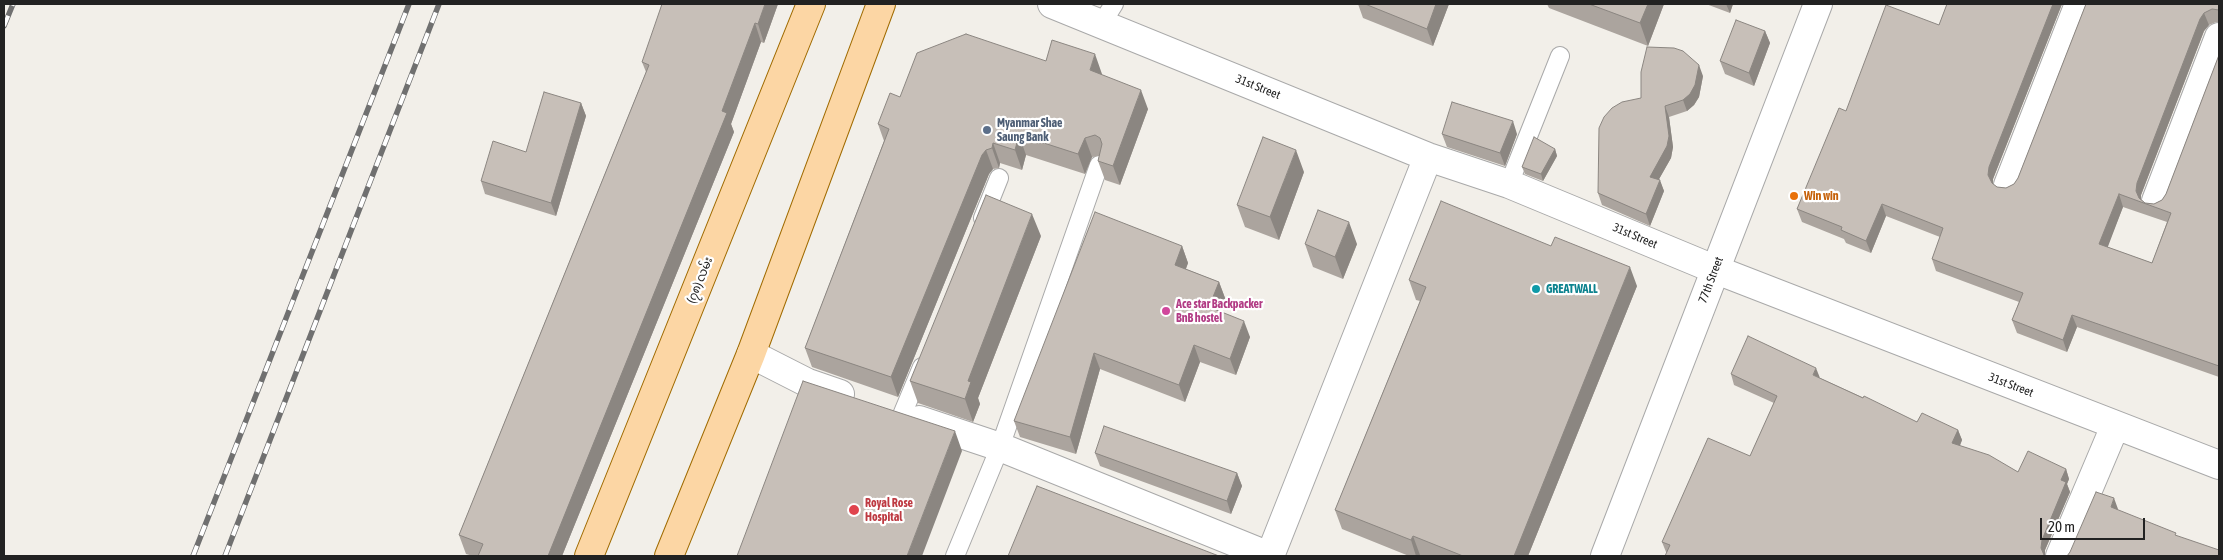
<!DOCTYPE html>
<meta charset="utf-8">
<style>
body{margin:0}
#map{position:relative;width:2223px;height:560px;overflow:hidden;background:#f2efe9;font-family:"Asap Condensed",sans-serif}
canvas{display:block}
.frame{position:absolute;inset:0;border:5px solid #222;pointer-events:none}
.scale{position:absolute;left:2040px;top:518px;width:105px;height:22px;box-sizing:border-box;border:2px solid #222;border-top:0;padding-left:6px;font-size:15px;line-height:18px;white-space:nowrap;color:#222;-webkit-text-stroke:4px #fff;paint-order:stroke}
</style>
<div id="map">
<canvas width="2223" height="560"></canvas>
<div class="frame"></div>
<div class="scale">20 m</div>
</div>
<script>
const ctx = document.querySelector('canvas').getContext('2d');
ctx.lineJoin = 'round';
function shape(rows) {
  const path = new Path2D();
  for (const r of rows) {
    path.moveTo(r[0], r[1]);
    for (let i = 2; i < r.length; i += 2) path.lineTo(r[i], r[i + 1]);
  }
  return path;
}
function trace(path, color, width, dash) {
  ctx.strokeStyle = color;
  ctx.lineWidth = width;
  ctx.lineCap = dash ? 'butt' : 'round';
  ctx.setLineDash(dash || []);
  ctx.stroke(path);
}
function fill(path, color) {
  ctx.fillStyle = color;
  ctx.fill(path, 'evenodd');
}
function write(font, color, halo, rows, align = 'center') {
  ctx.font = font + ' "Asap Condensed","Noto Sans Myanmar",sans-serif';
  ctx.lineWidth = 4.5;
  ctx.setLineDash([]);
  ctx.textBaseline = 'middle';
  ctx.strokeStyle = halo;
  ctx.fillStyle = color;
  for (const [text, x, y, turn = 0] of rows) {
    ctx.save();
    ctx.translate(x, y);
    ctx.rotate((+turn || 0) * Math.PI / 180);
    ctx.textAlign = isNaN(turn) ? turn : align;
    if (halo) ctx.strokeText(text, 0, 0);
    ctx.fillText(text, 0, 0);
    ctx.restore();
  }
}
const service = shape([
 [1102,23,1114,4],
 [1509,184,1560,56],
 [983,218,999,178],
 [902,415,922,367],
 [955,556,1000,447,1099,165]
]);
const minor = shape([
 [1052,4,1428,157,1509,184,1714,269,2219,465],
 [2008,185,2079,4],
 [2156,201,2219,37],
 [751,354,808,383,840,394],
 [919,420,1000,447,1269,556],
 [1270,556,1428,157],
 [2060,556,2115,426]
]);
const tertiary = shape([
 [1605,556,1818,4]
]);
const primary = shape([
 [589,556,811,4],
 [669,556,751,354,881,4]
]);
trace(service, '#a9a9a9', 20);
trace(minor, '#a9a9a9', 30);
trace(tertiary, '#a9a9a9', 30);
trace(primary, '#a06b00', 30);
trace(service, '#fff', 18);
trace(minor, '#fff', 28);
trace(tertiary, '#fff', 28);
trace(primary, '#fcd6a4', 28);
const rail = shape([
 [4,26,13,4],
 [193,556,409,4],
 [225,556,439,4]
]);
trace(rail, '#707070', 5.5);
trace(rail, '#fff', 4, [11]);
fill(shape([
 [778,4,764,43,761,42,731,124,734,132,562,556,473,556,466,554,459,535,646,72,642,62],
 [1358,4,1449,4,1433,46,1363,18],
 [1547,4,1664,4,1648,46,1549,8],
 [1706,4,1733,4,1730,13],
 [1947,4,2062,4,1993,179,1993,184,1997,187,2006,188,2014,184,2018,178,2086,4,2219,4,2219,22,2216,22,2209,25,2204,31,2141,195,2141,199,2145,203,2154,204,2162,200,2166,194,2219,55,2219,377,2077,327,2067,352,2017,333,2012,320,2019,302,1936,271,1932,259,1940,237,1886,216,1871,253,1846,243,1844,239,1802,222,1797,209,1846,111,1939,25],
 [2123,207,2167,222,2152,263,2107,247],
 [1765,31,1770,43,1754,86,1725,74,1720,61],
 [1046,61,1102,74,1102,75,1148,109,1120,185,1105,180,1098,161,1099,156,1092,157,1085,174,1026,155,1022,170,1000,163,999,168,993,169,989,174,898,397,812,367,805,348,884,141,878,124,900,97],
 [1703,76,1699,97,1694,105,1687,111,1669,117,1673,147,1671,158,1659,179,1664,191,1650,226,1602,205,1598,193,1641,98],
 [581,103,586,116,556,216,485,194,481,181,526,152],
 [1442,134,1517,134,1505,166,1447,147],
 [1555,149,1557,156,1543,181,1525,174,1522,167],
 [1304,172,1279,240,1245,227,1237,205],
 [1041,236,978,398,980,404,973,422,918,403,910,381],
 [1305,244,1357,244,1343,279,1313,267],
 [1182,246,1188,263,1186,269,1219,282,1225,298,1220,311,1250,337,1236,375,1200,362,1185,402,1100,369,1076,454,1020,437,1014,421],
 [1409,280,1637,286,1528,556,1422,556,1420,555,1419,556,1409,556,1342,529,1335,510,1420,301,1416,300],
 [1731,374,1820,378,1917,422,1958,430,1962,440,1960,446,2018,472,2066,469,2069,479,2067,484,2070,492,2045,550,2045,556,1666,552,1662,542,1750,456,1774,403,1734,385],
 [1095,453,1237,473,1242,486,1231,514,1100,466]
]), '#aba49e');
fill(shape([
 [765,4,778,4,764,43,758,24],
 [1436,4,1449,4,1433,46,1427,29],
 [1648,4,1664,4,1648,46,1640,23],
 [1726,4,1733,4,1730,13],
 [2053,4,2062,4,1993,179,1993,188,1988,175,1989,167],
 [2204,13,2209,25,2204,31,2141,195,2141,202,2136,191,2137,183,2200,19],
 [755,23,761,42,731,124,734,132,562,556,548,556,722,111],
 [1765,31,1770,43,1754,86,1749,73],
 [1095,54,1102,74,1097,90,1090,70],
 [1699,65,1703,76,1699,97,1694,105,1687,111,1683,100],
 [1141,90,1148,109,1120,185,1113,166],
 [581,103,586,116,556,216,551,203],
 [1665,106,1669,117,1673,147,1671,158,1654,188,1650,177],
 [1513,121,1517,134,1505,166,1500,153],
 [1019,135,1026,155,1022,170,1015,150],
 [1085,138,1092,157,1085,174,1078,154],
 [993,143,1000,163,999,168,992,148],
 [1555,149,1557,156,1543,181,1541,174],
 [986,150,993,169,989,174,898,397,891,377,982,155],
 [1296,150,1304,172,1279,240,1270,217],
 [1660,180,1664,191,1650,226,1646,214],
 [2119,194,2123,207,2104,257,2099,244],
 [1882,204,1886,216,1871,253,1866,241],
 [1032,214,1041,236,978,398,980,404,973,422,965,399,968,381],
 [1349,222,1357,244,1343,279,1335,257],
 [1182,246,1188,263,1181,281,1175,265],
 [1630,267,1637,286,1528,556,1514,556],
 [1219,282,1225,298,1215,324,1209,307],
 [2072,315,2077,327,2067,352,2063,340],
 [1244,321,1250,337,1236,375,1230,359],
 [1194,345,1200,362,1185,402,1179,385],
 [1094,353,1100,369,1076,454,1070,437],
 [1816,368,1820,378,1813,375],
 [1958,430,1962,440,1956,454,1952,443],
 [955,431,962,451,922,556,907,556],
 [2066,469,2069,479,2067,484,2070,492,2045,550,2045,556,2044,556,2041,548,2042,540,2061,480],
 [1237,473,1242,486,1231,514,1227,501],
 [2114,498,2118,509,2115,518,2111,507],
 [1413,536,1420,555,1419,556,1416,556,1411,540]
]), '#8b8681');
const building = shape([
 [662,4,765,4,758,24,755,23,722,111,727,113,548,556,478,556,483,544,459,535,649,65,642,62,662,4],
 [1365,4,1436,4,1427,29,1365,4],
 [1589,4,1648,4,1640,23,1589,4],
 [1947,4,2053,4,1989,167,1988,175,1992,183,1997,187,2006,188,2014,184,2018,178,2086,4,2219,4,2219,10,2212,9,2204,13,2200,19,2137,183,2136,191,2139,198,2145,203,2154,204,2162,200,2166,194,2219,55,2219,366,2072,315,2063,340,2012,320,2023,293,1932,259,1943,228,1882,204,1866,241,1841,230,1842,227,1797,209,1839,108,1846,111,1886,5,1939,25,1947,4],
 [2119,194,2171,213,2152,263,2099,244,2119,194],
 [1736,20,1765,31,1749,73,1720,61,1736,20],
 [966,34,1046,61,1052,40,1095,54,1090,70,1141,90,1113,166,1098,161,1102,144,1100,138,1095,135,1085,138,1078,154,1019,135,1015,150,993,143,992,148,986,150,982,155,891,377,805,348,889,129,878,124,890,93,900,97,917,53,966,34],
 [1647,47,1674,48,1683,51,1699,65,1695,85,1690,94,1683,100,1665,106,1669,136,1667,146,1650,177,1660,180,1646,214,1598,193,1599,128,1604,117,1612,108,1622,102,1641,98,1641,72,1647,47],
 [544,92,581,103,551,203,481,181,493,141,526,152,544,92],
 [1452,102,1513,121,1500,153,1442,134,1452,102],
 [1263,137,1296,150,1270,217,1237,205,1263,137],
 [1534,137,1555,149,1541,174,1522,167,1534,137],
 [986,195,1032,214,968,381,971,382,965,399,910,381,986,195],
 [1441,201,1551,246,1555,237,1630,267,1514,556,1463,556,1413,536,1411,540,1335,510,1426,287,1409,280,1441,201],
 [1318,210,1349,222,1335,257,1305,244,1318,210],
 [1095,212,1182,246,1175,265,1219,282,1209,307,1244,321,1230,359,1194,345,1179,385,1094,353,1070,437,1014,421,1095,212],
 [1748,336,1816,368,1813,375,1863,398,1864,396,1917,422,1922,413,1958,430,1952,443,1989,455,2018,472,2028,451,2066,469,2061,480,2066,482,2042,540,2041,548,2044,555,2046,556,1665,556,1670,545,1662,542,1708,438,1750,456,1777,396,1731,374,1748,336],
 [803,381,955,431,907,556,737,556,803,381],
 [1104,426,1237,473,1227,501,1095,453,1104,426],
 [1037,486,1219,556,1008,556,1037,486],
 [2096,492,2114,498,2111,507,2176,533,2175,535,2219,550,2219,556,2067,556,2070,552,2096,492]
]);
fill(building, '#c7bfb8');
trace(building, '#8b8681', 1);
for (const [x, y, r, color] of [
 [987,130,5,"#5c6f8a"],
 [1794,196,5,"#e8710a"],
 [1536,289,5,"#0f9aa8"],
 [1166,311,5,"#d1479c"],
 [854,510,6,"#e0444e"]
]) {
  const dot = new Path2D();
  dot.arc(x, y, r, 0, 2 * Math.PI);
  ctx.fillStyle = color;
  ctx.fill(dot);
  trace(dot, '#fff', 2);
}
write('12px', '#222', '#fff', [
 ["31st Street",1258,87,22],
 ["31st Street",1635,236,23],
 ["(၇၈) လမ်း",700,280,-68],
 ["77th Street",1711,280,-69],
 ["31st Street",2011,385,21]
]);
write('bold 12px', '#4e5e75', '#fff', [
 ["Myanmar Shae",997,123],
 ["Saung Bank",997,137]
], 'left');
write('bold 12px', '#c56008', '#fff', [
 ["Win win",1804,196]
], 'left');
write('bold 12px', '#0d838f', '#fff', [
 ["GREATWALL",1546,289]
], 'left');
write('bold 12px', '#b23c85', '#fff', [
 ["Ace star Backpacker",1176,304],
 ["BnB hostel",1176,318]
], 'left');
write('bold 12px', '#be3a42', '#fff', [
 ["Royal Rose",865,503],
 ["Hospital",865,517]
], 'left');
</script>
